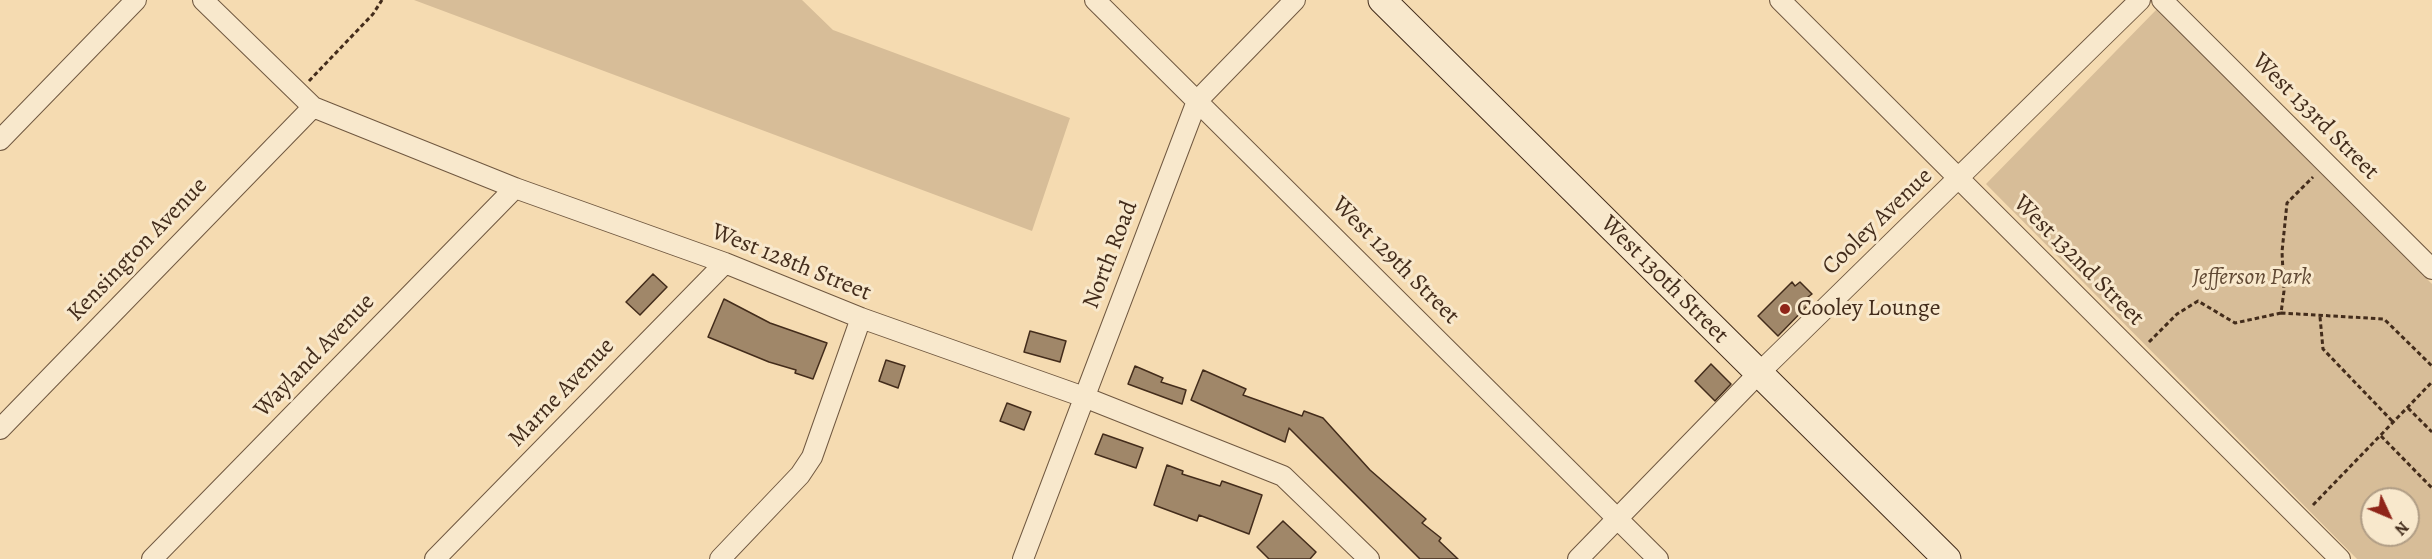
<!DOCTYPE html>
<style>
body{margin:0}
#map{position:relative;width:2432px;height:559px;overflow:hidden;background:#f5dbb1;font-family:Alegreya,serif}
canvas{display:block}
.north{position:absolute;left:2360px;top:487px;width:60px;height:60px;box-sizing:border-box;background:#f8e8cc;border:2px solid #b09d85;border-radius:50%;rotate:134deg;font-size:16px;font-weight:700;line-height:24px;text-align:center;color:#432c1b}
.north::after{content:'';display:block;margin:auto;width:21px;height:27px;background:#8f2418;clip-path:polygon(50% 0,100% 100%,50% 72%,0 100%)}
</style>
<div id="map">
<canvas width="2432" height="559"></canvas>
<div class="north">N</div>
</div>
<script>
const ctx = document.querySelector('canvas').getContext('2d');
ctx.lineJoin = 'round';
function fill(path, color) {
  ctx.fillStyle = color;
  ctx.fill(path, 'evenodd');
}
function shape(rows) {
  const path = new Path2D();
  for (const r of rows) {
    path.moveTo(r[0], r[1]);
    for (let i = 2; i < r.length; i += 2) path.lineTo(r[i], r[i + 1]);
  }
  return path;
}
function trace(path, color, width, dash) {
  ctx.strokeStyle = color;
  ctx.lineWidth = width;
  ctx.lineCap = dash ? 'butt' : 'round';
  ctx.setLineDash(dash || []);
  ctx.stroke(path);
}
function write(font, color, halo, rows, align = 'center') {
  ctx.font = font + ' Alegreya,serif';
  ctx.lineWidth = 6;
  ctx.setLineDash([]);
  ctx.textBaseline = 'middle';
  ctx.strokeStyle = halo;
  ctx.fillStyle = color;
  for (const [text, x, y, turn = 0] of rows) {
    ctx.save();
    ctx.translate(x, y);
    ctx.rotate((+turn || 0) * Math.PI / 180);
    ctx.textAlign = isNaN(turn) ? turn : align;
    if (halo) ctx.strokeText(text, 0, 0);
    ctx.fillText(text, 0, 0);
    ctx.restore();
  }
}
fill(shape([
 [414,0,802,0,833,30,1070,118,1032,231],
 [2157,9,2432,284,2432,559,2357,559,1986,184],
 [2372,499,2408,499,2408,535,2372,535]
]), '#d7bd98');
const building = shape([
 [653,274,667,287,640,315,626,302,653,274],
 [1792,282,1795,286,1800,282,1812,294,1808,297,1812,301,1778,336,1758,316,1792,282],
 [724,299,770,323,827,343,813,379,795,373,796,370,769,362,708,337,724,299],
 [1030,331,1066,341,1060,362,1024,352,1030,331],
 [886,360,905,366,898,388,879,381,886,360],
 [1711,364,1731,384,1715,401,1695,381,1711,364],
 [1135,366,1163,378,1161,382,1186,390,1182,404,1128,384,1135,366],
 [1203,370,1246,389,1243,395,1302,416,1304,411,1323,418,1370,470,1426,519,1422,523,1441,538,1439,541,1458,559,1420,559,1289,428,1285,442,1191,400,1203,370],
 [1007,403,1031,412,1024,430,1000,421,1007,403],
 [1103,434,1143,448,1136,468,1095,454,1103,434],
 [1167,465,1183,471,1182,474,1220,486,1222,481,1262,495,1249,534,1199,515,1197,521,1154,505,1167,465],
 [1283,521,1316,552,1310,559,1269,559,1257,547,1283,521]
]);
fill(building, '#a08769');
trace(building, '#432c1b', 1.5);
const street = shape([
 [203,0,313,107,515,188,725,263,861,318,1084,397,1283,476,1369,559],
 [1095,0,1658,559],
 [1780,0,2340,559],
 [2162,0,2432,269],
 [0,140,136,0],
 [0,429,313,107],
 [152,559,515,188],
 [435,559,725,263],
 [720,559,800,475,812,457,861,318],
 [1023,559,1197,101,1295,0],
 [1578,559,1759,373,2140,0]
]);
const secondary = shape([
 [1382,0,1947,559]
]);
trace(street, '#705840', 22);
trace(secondary, '#432c1b', 29);
trace(shape([
 [309,81,373,14,382,0],
 [2281,313,2384,319,2432,366],
 [2320,317,2323,349,2394,423],
 [2149,342,2177,314,2198,301,2235,323,2281,313,2284,291,2282,252,2287,203,2313,177],
 [2408,408,2432,432],
 [2381,436,2432,488],
 [2313,505,2432,382]
]), '#432c1b', 3, [4.5, 3]);
trace(street, '#f8e8cc', 20);
trace(secondary, '#f8e8cc', 27);
for (const [x, y, r, color] of [
 [1785,309,6,"#8f2418"]
]) {
  const dot = new Path2D();
  dot.arc(x, y, r, 0, 2 * Math.PI);
  ctx.fillStyle = color;
  ctx.fill(dot);
  trace(dot, '#f8e8cc', 2);
}
write('24px', '#432c1b', '#f8e8cc', [
 ["West 133rd Street",2315,117,45],
 ["Cooley Avenue",1878,222,-44],
 ["Kensington Avenue",138,250,-46],
 ["North Road",1111,255,-69],
 ["West 129th Street",1395,261,45],
 ["West 132nd Street",2078,261,45],
 ["West 128th Street",791,263,22],
 ["West 130th Street",1664,280,45],
 ["Wayland Avenue",315,356,-46],
 ["Marne Avenue",562,393,-46]
]);
write('italic 24px', '#614934', '#f8e8cc', [
 ["Jefferson Park",2252,278]
]);
write('24px', '#432c1b', '#f8e8cc', [
 ["Cooley Lounge",1797,309]
], 'left');
</script>
